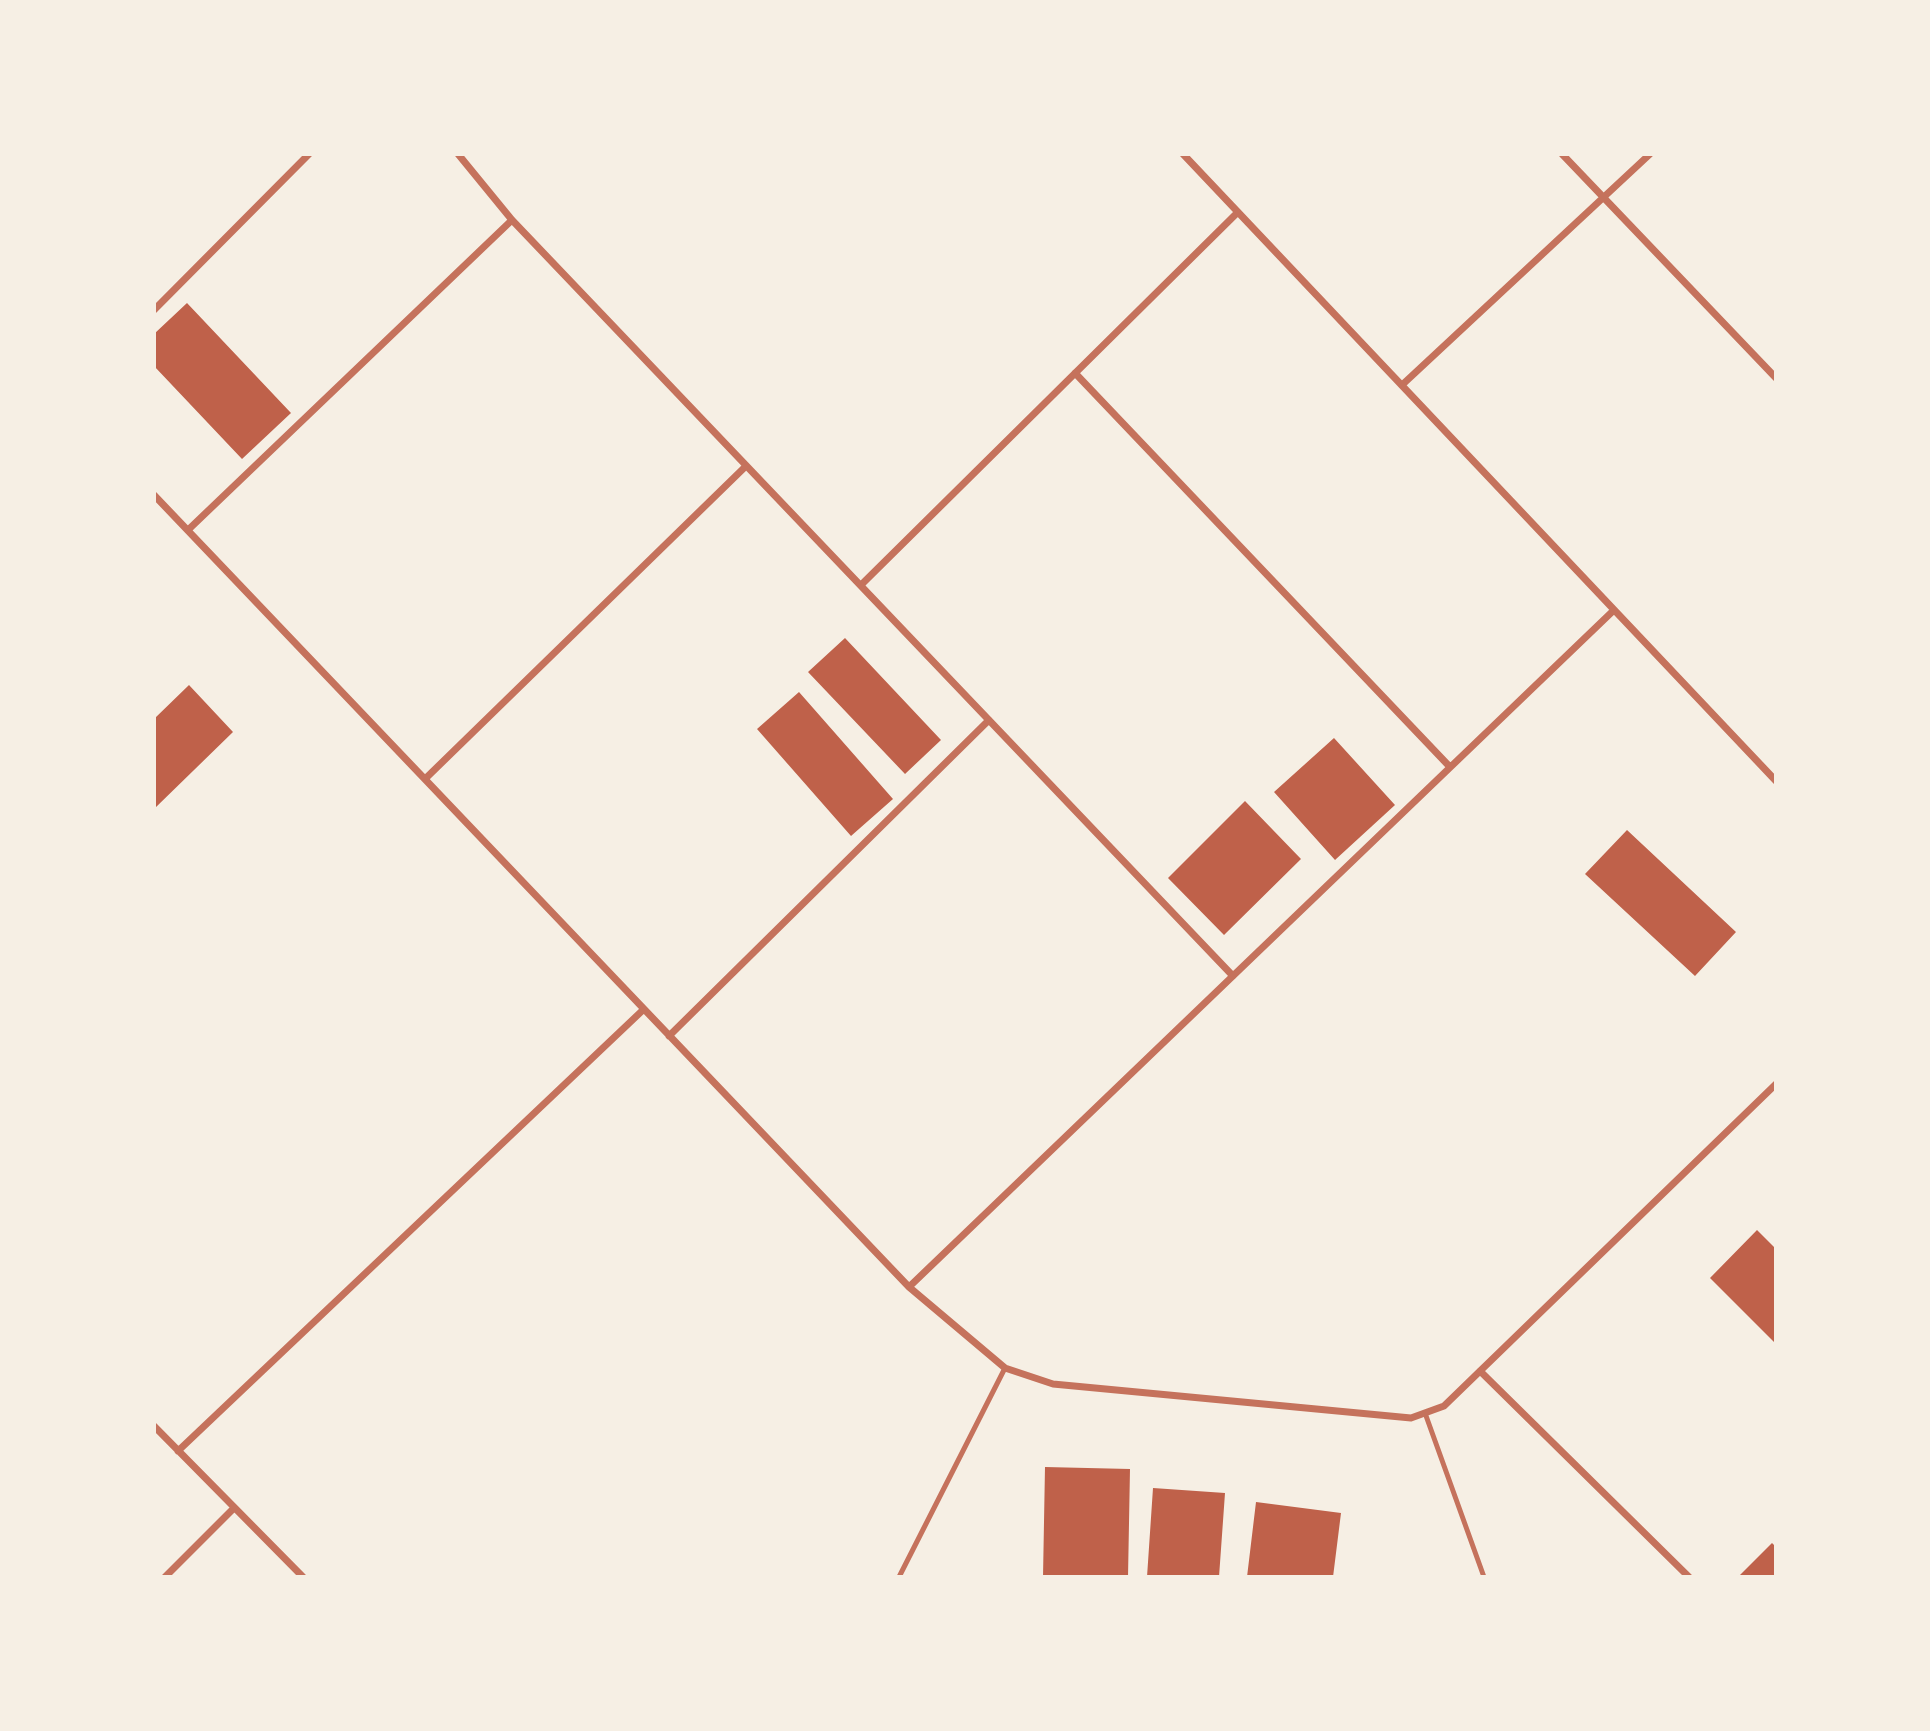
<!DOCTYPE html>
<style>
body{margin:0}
#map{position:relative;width:1930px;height:1731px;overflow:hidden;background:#f6efe4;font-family:Cabin,sans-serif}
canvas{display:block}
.frame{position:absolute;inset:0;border:156px solid #f6efe4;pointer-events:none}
</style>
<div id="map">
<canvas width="1930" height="1731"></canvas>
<div class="frame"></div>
</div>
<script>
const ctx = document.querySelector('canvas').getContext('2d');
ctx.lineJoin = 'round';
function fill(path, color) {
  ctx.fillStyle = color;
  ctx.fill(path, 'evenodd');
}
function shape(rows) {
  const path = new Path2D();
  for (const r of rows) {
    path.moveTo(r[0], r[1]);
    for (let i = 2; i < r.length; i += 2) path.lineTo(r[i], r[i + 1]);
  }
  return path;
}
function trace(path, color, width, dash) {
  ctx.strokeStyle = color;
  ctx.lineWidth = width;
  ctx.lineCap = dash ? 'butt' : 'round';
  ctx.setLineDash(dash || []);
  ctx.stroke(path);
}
fill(shape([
 [187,303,291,413,242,459,154,366,154,334],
 [845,638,941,740,905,774,808,672],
 [189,685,233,732,154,809,154,719],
 [799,692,893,799,851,836,757,729],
 [1334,738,1395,805,1335,860,1274,792],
 [1245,801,1301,859,1224,935,1168,878],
 [1627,830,1736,932,1695,976,1585,874],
 [1757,1230,1776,1249,1776,1344,1710,1278],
 [1045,1467,1130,1469,1128,1577,1043,1577],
 [1153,1488,1225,1493,1219,1577,1147,1577],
 [1256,1502,1341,1513,1333,1577,1247,1577],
 [1772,1543,1776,1547,1776,1577,1738,1577]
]), '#bf614a');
trace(shape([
 [1425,1413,1484,1577],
 [899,1577,1005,1368]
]), '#c5725c', 5);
trace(shape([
 [458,154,512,220,1233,976],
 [1183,154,1776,781],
 [1562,154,1776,378],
 [154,310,309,154],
 [1075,373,1450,767],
 [1402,385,1650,154],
 [154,495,909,1287,1005,1368,1053,1384,1411,1418,1444,1406,1776,1084],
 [188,530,512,220],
 [861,585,1238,212],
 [425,779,746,466],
 [669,1036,989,720],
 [909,1287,1614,610],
 [1480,1371,1689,1577],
 [154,1426,303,1577],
 [178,1451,644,1009],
 [165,1577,234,1508]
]), '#c5725c', 7);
</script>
